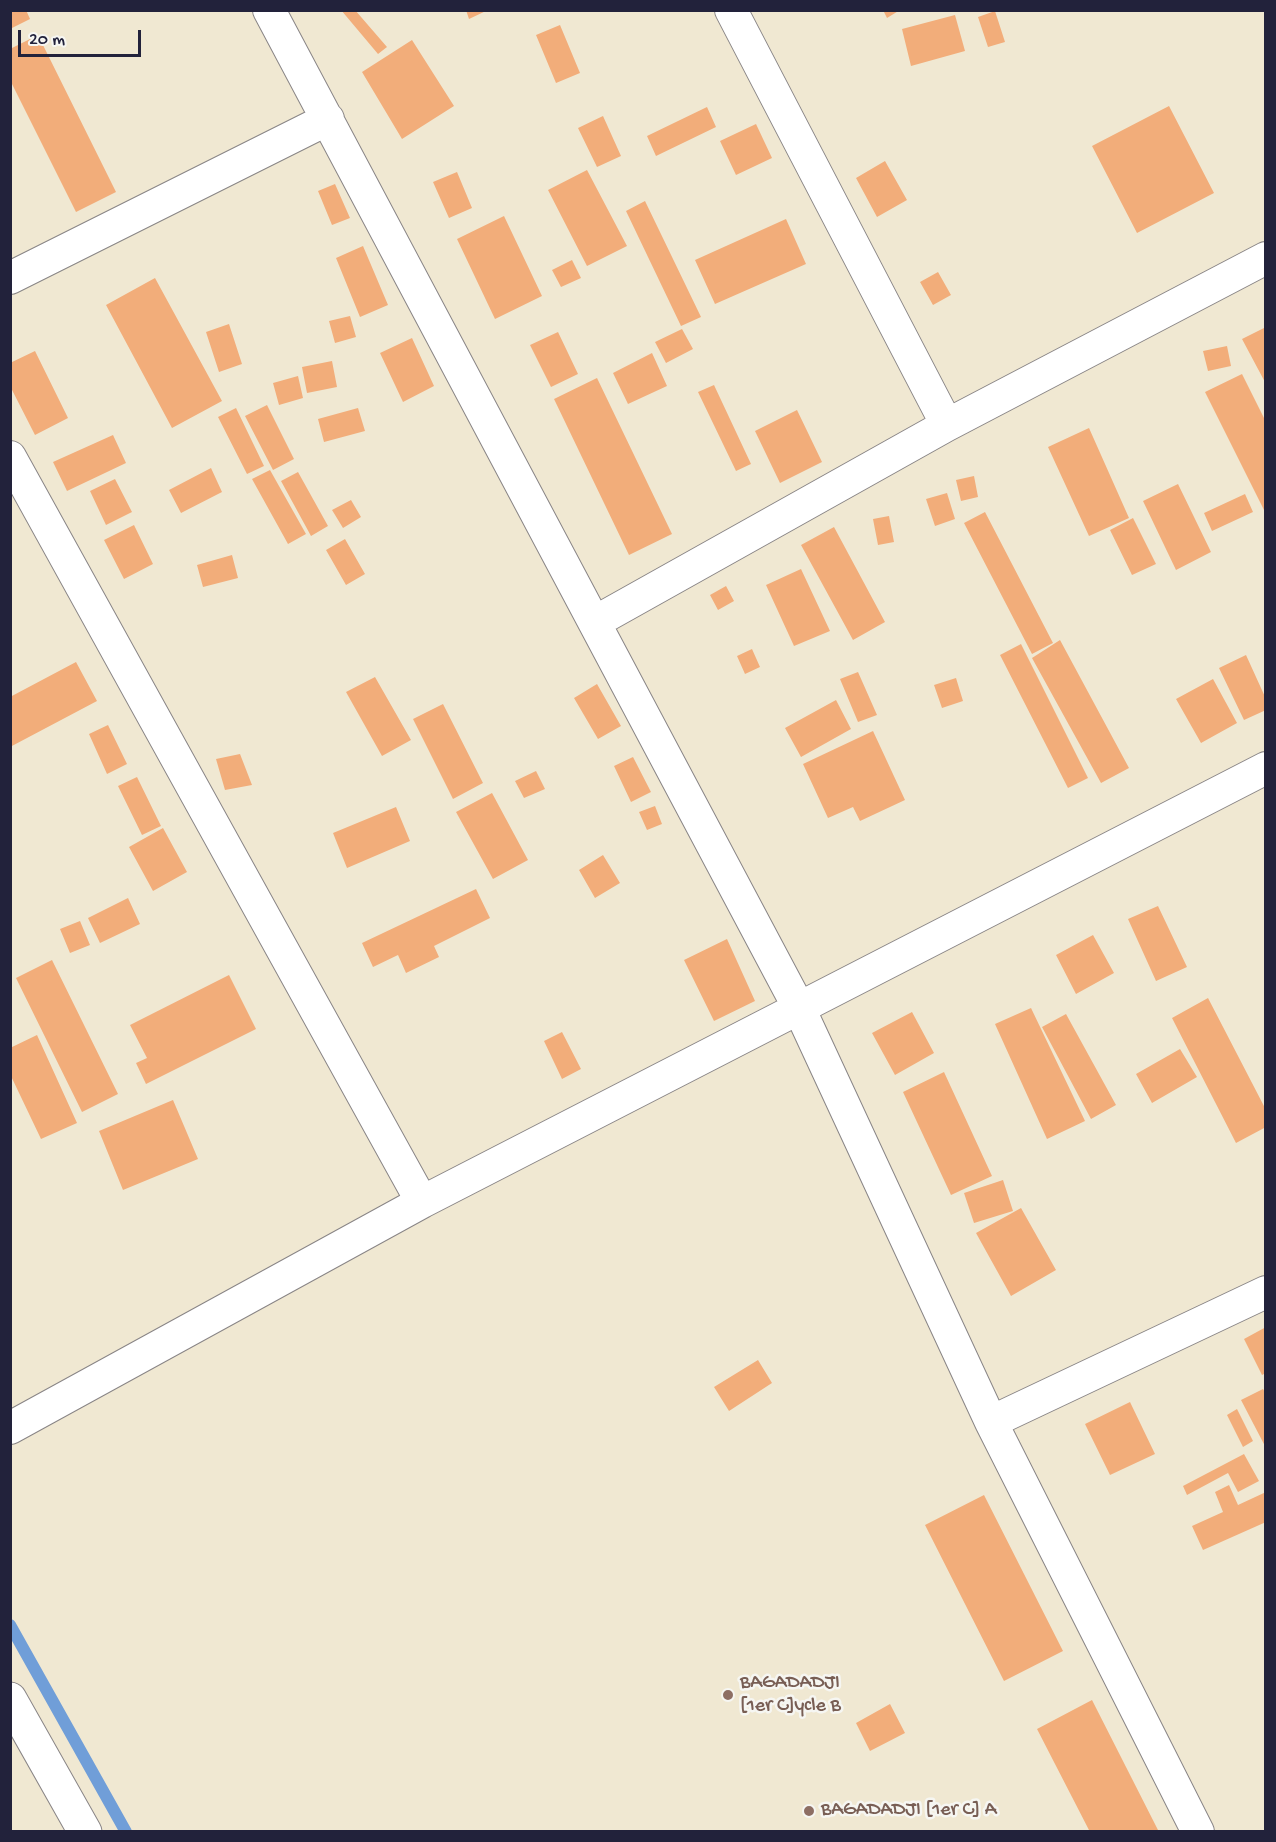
<!DOCTYPE html>
<style>
body{margin:0}
#map{position:relative;width:1276px;height:1842px;overflow:hidden;background:#f0e8d2;font-family:"Gochi Hand",sans-serif}
canvas{display:block}
.frame{position:absolute;inset:0;border:12px solid #22223b;pointer-events:none}
.scale{position:absolute;left:18px;top:30px;width:123px;height:27px;box-sizing:border-box;border:3px solid #22223b;border-top:0;padding-left:8px;font-size:18px;line-height:21px;white-space:nowrap;color:#22223b;-webkit-text-stroke:4px #f6f6f2;paint-order:stroke}
</style>
<div id="map">
<canvas width="1276" height="1842"></canvas>
<div class="frame"></div>
<div class="scale">20 m</div>
</div>
<script>
const ctx = document.querySelector('canvas').getContext('2d');
ctx.lineJoin = 'round';
function shape(rows) {
  const path = new Path2D();
  for (const r of rows) {
    path.moveTo(r[0], r[1]);
    for (let i = 2; i < r.length; i += 2) path.lineTo(r[i], r[i + 1]);
  }
  return path;
}
function trace(path, color, width, dash) {
  ctx.strokeStyle = color;
  ctx.lineWidth = width;
  ctx.lineCap = dash ? 'butt' : 'round';
  ctx.setLineDash(dash || []);
  ctx.stroke(path);
}
function fill(path, color) {
  ctx.fillStyle = color;
  ctx.fill(path, 'evenodd');
}
function write(font, color, halo, rows, align = 'center') {
  ctx.font = font + ' "Gochi Hand",sans-serif';
  ctx.lineWidth = 5;
  ctx.setLineDash([]);
  ctx.textBaseline = 'middle';
  ctx.strokeStyle = halo;
  ctx.fillStyle = color;
  for (const [text, x, y, turn = 0] of rows) {
    ctx.save();
    ctx.translate(x, y);
    ctx.rotate((+turn || 0) * Math.PI / 180);
    ctx.textAlign = isNaN(turn) ? turn : align;
    if (halo) ctx.strokeText(text, 0, 0);
    ctx.fillText(text, 0, 0);
    ctx.restore();
  }
}
trace(shape([
 [10,1625,126,1832]
]), '#709ed8', 12);
fill(shape([
 [10,10,26,10,30,19,10,29],
 [341,10,355,10,387,47,378,54],
 [466,10,488,10,469,19],
 [883,10,900,10,887,18],
 [995,11,1005,42,988,47,978,17],
 [955,15,965,51,911,66,902,29],
 [560,25,580,73,556,83,536,35],
 [38,35,116,192,76,212,10,80,10,49],
 [412,40,454,106,402,139,362,72],
 [1169,106,1214,193,1137,233,1092,146],
 [707,107,716,127,656,156,647,136],
 [603,116,621,156,597,167,578,128],
 [756,124,772,158,736,175,720,141],
 [885,161,907,200,877,217,856,178],
 [587,170,627,246,587,266,548,190],
 [457,172,472,208,449,218,433,182],
 [335,184,350,218,332,225,318,191],
 [645,201,701,317,681,326,626,211],
 [504,216,542,296,495,319,457,239],
 [786,219,806,264,715,304,695,260],
 [363,246,388,305,360,317,336,258],
 [572,260,581,278,561,287,552,270],
 [938,272,951,295,933,305,920,282],
 [155,278,222,401,172,428,106,305],
 [350,316,356,337,335,343,329,321],
 [229,324,242,364,219,372,206,332],
 [1266,327,1266,384,1242,339],
 [682,329,693,349,666,363,655,342],
 [558,332,578,374,551,387,530,345],
 [412,338,434,386,403,402,380,353],
 [1227,346,1231,366,1208,371,1203,351],
 [35,351,68,418,35,435,10,386,10,363],
 [652,353,667,386,628,404,613,373],
 [332,361,337,387,307,393,302,367],
 [1242,374,1266,422,1266,514,1205,392],
 [298,376,303,398,279,405,273,383],
 [597,378,672,534,629,555,554,399],
 [714,385,751,464,736,471,698,392],
 [267,405,294,459,273,470,245,416],
 [236,408,264,466,247,474,218,417],
 [358,408,365,431,324,442,318,419],
 [797,410,822,462,780,483,755,431],
 [1089,428,1129,518,1089,536,1048,447],
 [113,435,126,463,67,491,53,462],
 [211,468,222,492,181,513,169,490],
 [270,470,306,534,288,544,252,479],
 [298,472,328,526,311,536,281,481],
 [974,476,978,497,961,501,956,480],
 [115,479,132,512,106,525,90,491],
 [1178,484,1211,552,1176,570,1143,501],
 [947,493,955,519,935,526,926,499],
 [1245,494,1253,512,1212,531,1204,513],
 [351,500,361,517,343,528,332,510],
 [985,512,1053,643,1032,654,964,523],
 [889,516,894,542,878,545,873,519],
 [1133,518,1156,564,1132,575,1110,530],
 [134,525,153,564,124,579,104,540],
 [834,527,885,622,853,640,801,545],
 [345,539,365,574,346,585,326,550],
 [232,555,238,578,203,587,197,565],
 [801,569,830,631,794,646,766,585],
 [726,586,734,601,718,610,710,595],
 [1060,640,1129,768,1101,783,1032,658],
 [1021,644,1088,778,1068,788,1000,655],
 [752,649,760,667,745,674,737,656],
 [1246,655,1266,699,1266,710,1244,720,1219,668],
 [76,662,97,701,10,747,10,697],
 [858,672,877,715,858,722,840,679],
 [375,677,411,740,382,756,346,692],
 [956,678,963,701,942,708,934,685],
 [1213,679,1237,723,1201,743,1176,699],
 [597,684,621,726,598,739,574,698],
 [836,700,851,729,801,757,785,728],
 [443,704,483,783,453,799,413,719],
 [108,725,127,764,107,774,89,734],
 [873,731,905,800,860,821,853,807,828,818,803,764],
 [240,754,252,785,225,790,216,759],
 [633,757,651,792,631,802,614,766],
 [536,771,545,789,524,798,515,781],
 [137,777,161,826,142,835,118,786],
 [492,793,528,860,493,879,456,812],
 [655,806,662,824,647,830,639,812],
 [396,807,410,841,347,868,333,833],
 [163,828,187,872,153,891,129,847],
 [603,855,620,883,595,898,579,870],
 [476,889,490,918,434,946,439,957,406,973,398,955,373,967,362,943],
 [128,898,140,924,100,943,88,918],
 [1158,906,1187,967,1156,981,1128,919],
 [80,921,90,945,70,953,60,929],
 [1093,935,1114,973,1076,994,1056,955],
 [727,939,755,1001,714,1021,684,960],
 [52,960,118,1094,82,1112,16,978],
 [229,975,256,1029,146,1084,136,1063,147,1058,130,1025],
 [1208,998,1266,1110,1266,1127,1236,1143,1172,1018],
 [1031,1008,1085,1121,1047,1139,995,1024],
 [912,1012,934,1053,895,1075,872,1033],
 [1066,1014,1116,1105,1091,1119,1042,1027],
 [562,1032,581,1069,562,1079,544,1041],
 [37,1035,77,1123,41,1139,10,1074,10,1048],
 [1180,1049,1197,1077,1152,1103,1136,1074],
 [944,1072,992,1176,951,1195,903,1092],
 [173,1100,198,1159,123,1190,99,1131],
 [1003,1180,1013,1211,974,1223,964,1193],
 [1021,1208,1056,1270,1011,1296,976,1233],
 [1266,1327,1266,1373,1262,1375,1244,1339],
 [758,1360,772,1383,729,1411,714,1387],
 [1263,1389,1266,1394,1266,1448,1241,1400],
 [1130,1402,1155,1454,1110,1475,1085,1424],
 [1237,1409,1253,1441,1243,1447,1227,1415],
 [1244,1454,1259,1481,1238,1492,1228,1473,1187,1495,1183,1486],
 [1229,1485,1238,1505,1266,1492,1266,1522,1203,1550,1192,1526,1223,1512,1215,1492],
 [984,1495,1063,1651,1004,1681,925,1525],
 [1092,1700,1159,1832,1090,1832,1037,1729],
 [890,1704,905,1733,870,1751,856,1723]
]), '#f2ad7a');
const street = shape([
 [269,10,799,1008,991,1422,1198,1832],
 [731,10,947,425],
 [10,278,328,119],
 [10,457,422,1202],
 [595,622,947,425,1266,258],
 [991,1422,1266,1292],
 [10,1428,422,1202,1266,768]
]);
const primary = shape([
 [10,1699,85,1832]
]);
trace(street, '#898586', 34);
trace(primary, '#898586', 35);
trace(street, '#fff', 32);
trace(primary, '#fff', 33);
for (const [x, y, r, color] of [
 [728,1695,6,"#8d6e63"],
 [809,1811,6,"#8d6e63"]
]) {
  const dot = new Path2D();
  dot.arc(x, y, r, 0, 2 * Math.PI);
  ctx.fillStyle = color;
  ctx.fill(dot);
  trace(dot, '#f6f6f2', 2);
}
write('20px', '#785e54', '#f6f6f2', [
 ["BAGADADJI",740,1684],
 ["[1er C]ycle B",740,1707],
 ["BAGADADJI [1er C] A",821,1811]
], 'left');
</script>
